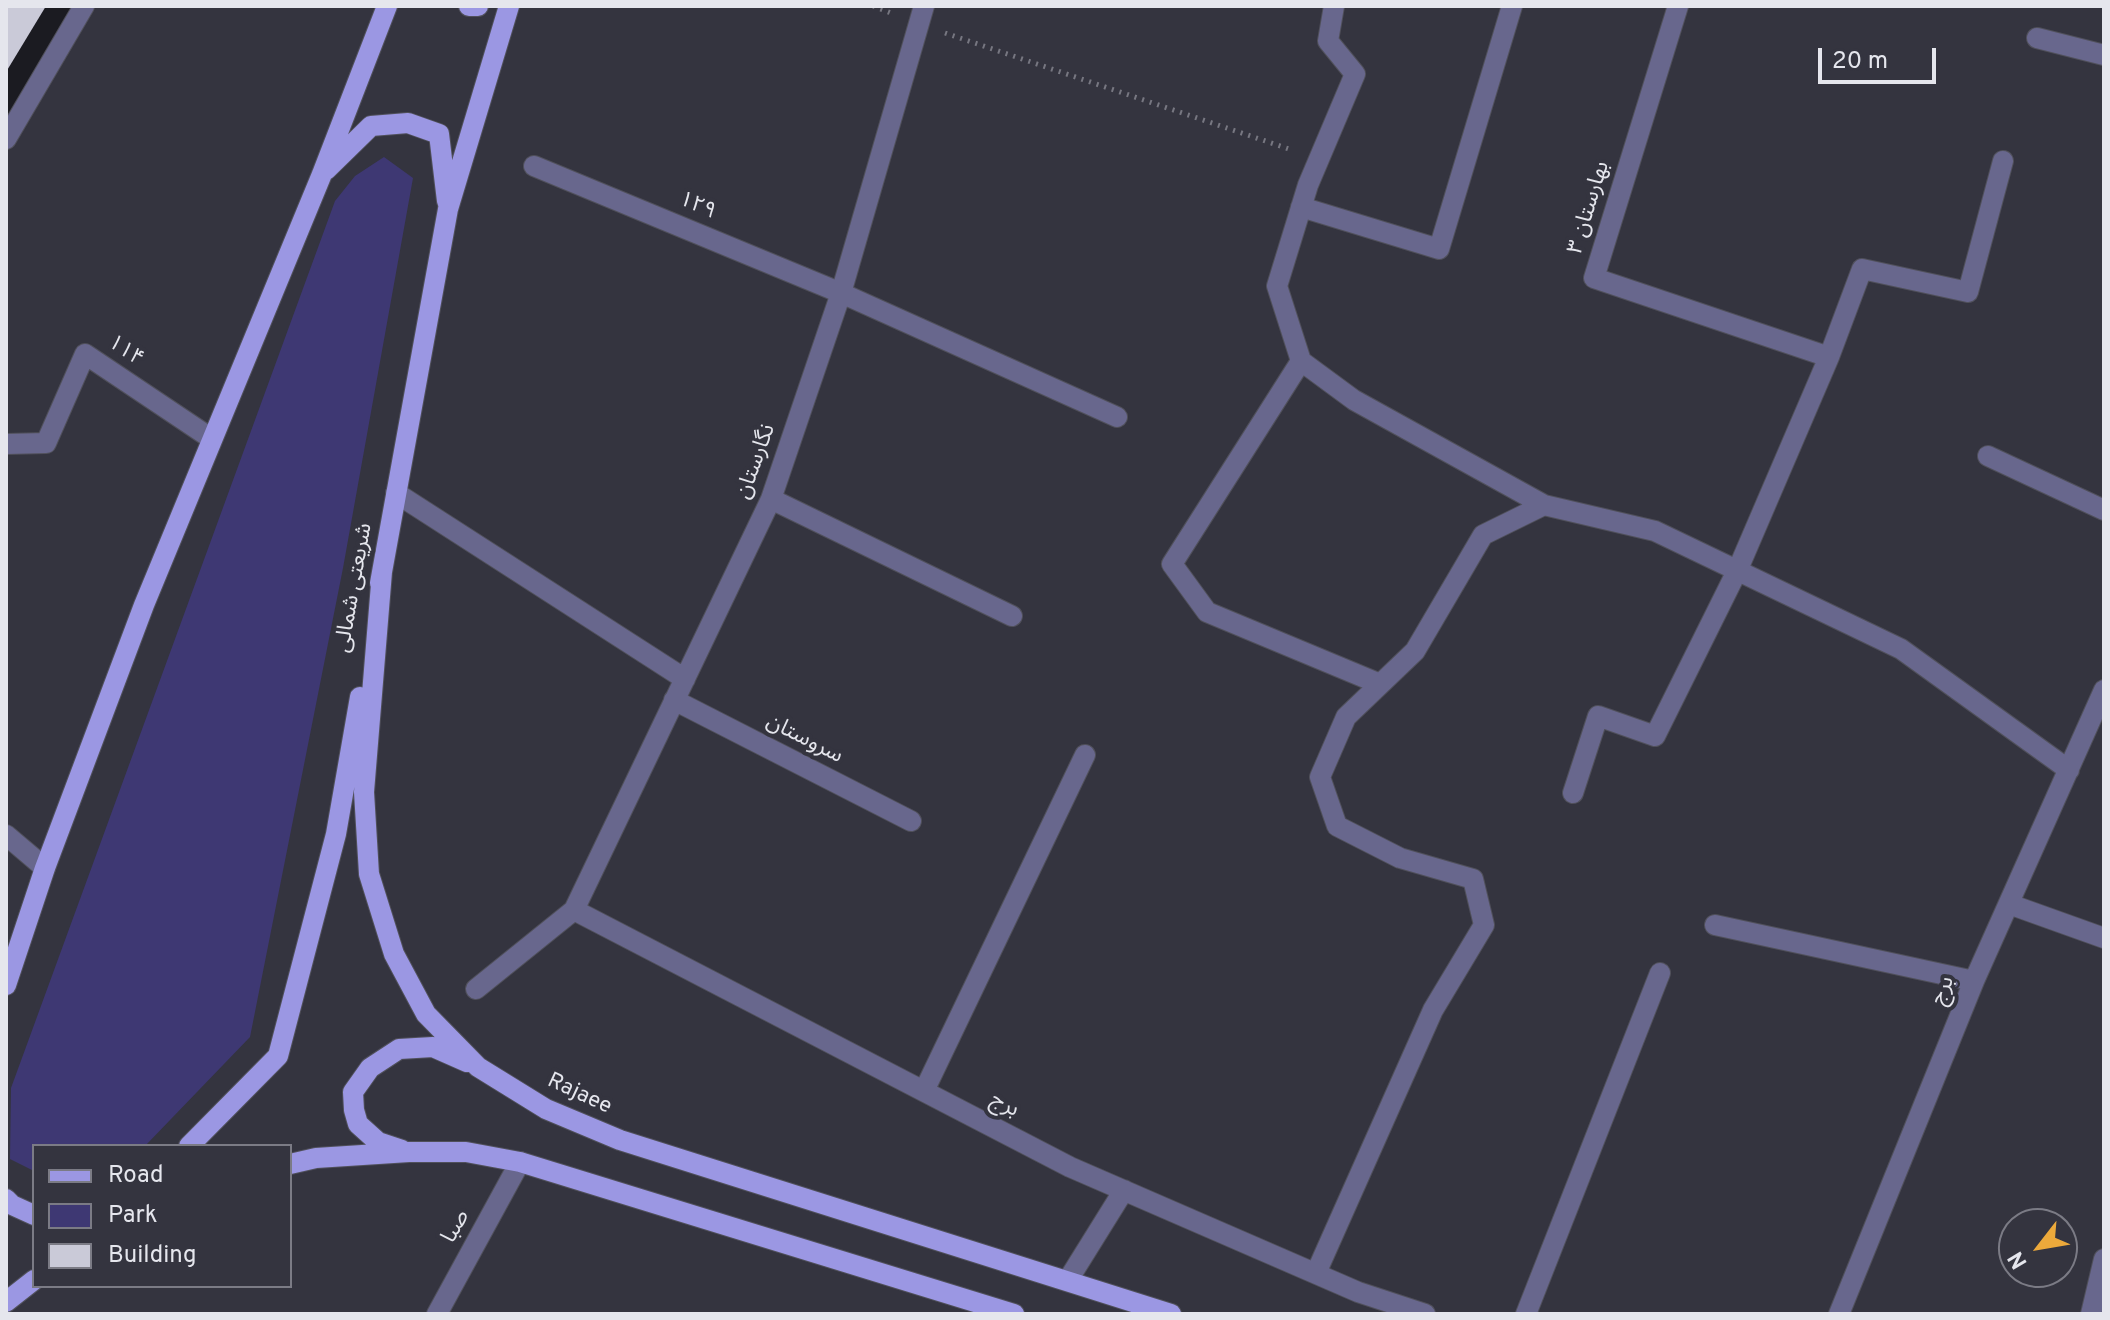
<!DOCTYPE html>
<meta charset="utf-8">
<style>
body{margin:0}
#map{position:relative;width:2110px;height:1320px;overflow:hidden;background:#34343f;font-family:Overpass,sans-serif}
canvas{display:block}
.frame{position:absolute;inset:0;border:8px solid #e5e6ed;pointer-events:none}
.legend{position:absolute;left:32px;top:1144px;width:260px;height:144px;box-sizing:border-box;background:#34343f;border:2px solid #7b7b85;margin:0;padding:10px 14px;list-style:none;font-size:24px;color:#e5e6ed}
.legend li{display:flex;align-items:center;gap:16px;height:40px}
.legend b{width:40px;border:2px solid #7b7b85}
.north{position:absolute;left:1998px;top:1208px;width:80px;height:80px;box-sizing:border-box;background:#34343f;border:2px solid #7b7b85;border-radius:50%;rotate:239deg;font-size:22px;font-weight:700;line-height:32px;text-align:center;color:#e5e6ed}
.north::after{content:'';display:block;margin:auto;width:28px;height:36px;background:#eca93b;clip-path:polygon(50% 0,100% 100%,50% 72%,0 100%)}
.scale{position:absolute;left:1818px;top:48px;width:118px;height:36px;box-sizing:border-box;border:4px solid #e5e6ed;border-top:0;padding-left:10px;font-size:24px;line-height:28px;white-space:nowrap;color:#e5e6ed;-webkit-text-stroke:6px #34343f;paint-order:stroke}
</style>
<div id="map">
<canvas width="2110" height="1320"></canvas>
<div class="frame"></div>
<ul class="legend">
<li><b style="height:10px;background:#9b97e3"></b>Road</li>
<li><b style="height:22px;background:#3e3873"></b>Park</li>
<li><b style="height:22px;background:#cacad8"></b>Building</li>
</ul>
<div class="north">N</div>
<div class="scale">20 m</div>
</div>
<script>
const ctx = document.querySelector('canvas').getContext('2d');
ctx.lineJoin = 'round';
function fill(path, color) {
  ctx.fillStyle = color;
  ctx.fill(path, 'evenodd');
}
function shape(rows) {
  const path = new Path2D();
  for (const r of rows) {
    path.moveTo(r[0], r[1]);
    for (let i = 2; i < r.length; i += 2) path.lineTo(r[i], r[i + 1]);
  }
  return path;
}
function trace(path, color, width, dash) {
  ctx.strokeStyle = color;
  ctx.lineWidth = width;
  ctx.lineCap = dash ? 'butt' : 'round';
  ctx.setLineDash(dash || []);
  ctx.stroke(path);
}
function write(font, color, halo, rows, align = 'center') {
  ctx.font = font + ' Overpass,"Noto Sans Arabic",sans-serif';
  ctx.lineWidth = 8;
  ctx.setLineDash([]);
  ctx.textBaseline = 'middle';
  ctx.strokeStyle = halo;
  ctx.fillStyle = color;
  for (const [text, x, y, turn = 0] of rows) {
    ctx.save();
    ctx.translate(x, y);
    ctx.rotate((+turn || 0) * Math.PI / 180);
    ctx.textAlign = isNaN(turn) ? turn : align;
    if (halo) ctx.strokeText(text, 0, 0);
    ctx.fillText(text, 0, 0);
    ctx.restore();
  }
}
fill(shape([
 [384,157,413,178,343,568,250,1037,145,1146,34,1146,34,1171,10,1159,11,1088,335,201,355,176]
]), '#3e3873');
fill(shape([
 [6,6,90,6,6,120]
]), '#0007');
fill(shape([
 [6,6,46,6,6,72]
]), '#cacad8');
const minor = shape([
 [1334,6,1328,41,1355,74,1308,185,1277,286,1301,361,1354,400,1544,505],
 [1678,6,1594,278,1829,357],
 [2037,38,2104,55],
 [6,139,84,6],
 [534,166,841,293,1117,417],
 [1301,207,1439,249,1512,6],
 [1301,361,1172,564,1207,612,1380,684],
 [6,444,46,443,85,354,212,439],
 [1988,456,2104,510],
 [396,493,685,679],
 [771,499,1012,616],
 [674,700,911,821],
 [1573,793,1598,716,1655,736,1738,569,1829,357,1862,269,1968,292,2003,161],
 [6,835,45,868],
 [2009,904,2104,938],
 [574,910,1070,1167,1358,1292,1425,1314],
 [1715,925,1974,981],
 [476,989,574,910,771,499,841,293,924,6],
 [924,1091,1085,755],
 [1316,1273,1433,1010,1484,925,1473,879,1400,858,1337,826,1320,777,1346,717,1415,651,1483,535,1544,505,1655,531,1901,649,2069,770],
 [1068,1280,1124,1190],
 [437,1314,520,1162],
 [1526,1314,1660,973],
 [1839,1314,1974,981,2104,690],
 [2091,1314,2104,1259]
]);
const major = shape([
 [469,6,478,6],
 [326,170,371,126,408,123,439,134,447,201],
 [382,572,364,792,369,874,394,954,426,1014,478,1067,546,1109,620,1140,1171,1314],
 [380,583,448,209,509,6],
 [6,985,45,868,144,605,322,174,387,6],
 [189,1146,278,1056,336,834,360,697],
 [402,1150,378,1142,358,1124,354,1110,353,1092,370,1068,399,1049,433,1047,467,1062],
 [290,1164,316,1158,409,1152,466,1152,520,1162,1014,1314],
 [6,1199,12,1205,34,1215],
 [6,1302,34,1280]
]);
trace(minor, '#50505b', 22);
trace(major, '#50505b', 22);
trace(shape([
 [873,6,891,13],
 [945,33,1292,150]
]), '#777781', 5, [2, 6]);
trace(minor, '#68678d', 20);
trace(major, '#9b97e3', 20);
write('22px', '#e5e6ed', '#34343f', [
 ["۱۲۹",697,207,23],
 ["بهارستان ۳",1590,208,-73],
 ["۱۱۴",125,352,34],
 ["نگارستان",757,462,-70],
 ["شریعتی شمالی",355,588,-80],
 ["سروستان",804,740,27],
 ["برج",1944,991,-68],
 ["Rajaee",579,1095,25],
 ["برج",1004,1106,27],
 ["صبا",457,1227,-61]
]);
</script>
